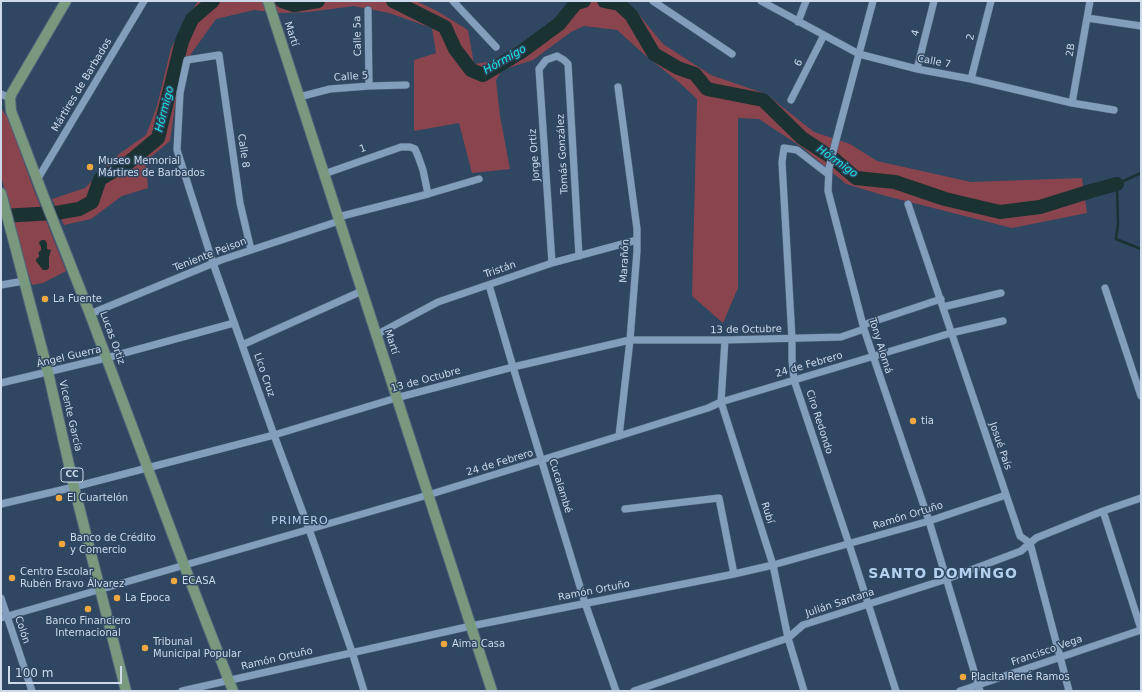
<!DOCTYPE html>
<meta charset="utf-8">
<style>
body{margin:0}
#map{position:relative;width:1142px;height:692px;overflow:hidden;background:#2f4761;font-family:"DejaVu Sans",sans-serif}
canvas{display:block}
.frame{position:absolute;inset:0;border:2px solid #ccdaea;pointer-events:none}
.scale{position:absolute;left:8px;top:666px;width:114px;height:18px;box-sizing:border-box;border:2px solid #ccdaea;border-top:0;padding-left:5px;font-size:12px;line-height:14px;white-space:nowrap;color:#ccdaea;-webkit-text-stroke:3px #2f4761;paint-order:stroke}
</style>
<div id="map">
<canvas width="1142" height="692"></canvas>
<div class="frame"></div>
<div class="scale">100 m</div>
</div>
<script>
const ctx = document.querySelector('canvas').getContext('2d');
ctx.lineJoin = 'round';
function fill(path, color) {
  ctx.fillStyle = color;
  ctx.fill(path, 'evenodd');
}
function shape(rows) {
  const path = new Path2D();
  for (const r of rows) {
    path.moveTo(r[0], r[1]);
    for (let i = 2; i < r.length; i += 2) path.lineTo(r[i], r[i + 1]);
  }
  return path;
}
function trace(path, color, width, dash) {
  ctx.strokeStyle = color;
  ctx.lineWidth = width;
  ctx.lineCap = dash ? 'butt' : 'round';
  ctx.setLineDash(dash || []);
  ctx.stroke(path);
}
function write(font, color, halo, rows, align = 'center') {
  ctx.font = font + ' "DejaVu Sans",sans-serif';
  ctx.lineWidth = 3;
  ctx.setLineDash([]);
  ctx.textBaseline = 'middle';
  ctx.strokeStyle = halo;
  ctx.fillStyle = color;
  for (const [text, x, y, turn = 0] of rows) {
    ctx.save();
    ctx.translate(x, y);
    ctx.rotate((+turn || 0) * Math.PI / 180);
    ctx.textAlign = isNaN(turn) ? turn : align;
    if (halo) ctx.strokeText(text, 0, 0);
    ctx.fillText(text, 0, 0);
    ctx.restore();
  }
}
fill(shape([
 [198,1,416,1,437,11,468,30,474,64,495,61,549,25,575,1,620,1,635,10,663,44,711,75,766,94,814,132,850,144,877,161,971,182,1082,178,1087,213,1012,228,886,196,846,184,803,148,759,119,738,118,738,288,723,323,692,296,697,99,681,84,645,55,617,30,584,26,571,32,533,60,502,70,496,80,500,116,510,169,472,173,459,123,414,131,414,60,436,53,432,28,389,13,354,6,309,12,280,13,254,10,216,19,191,54,175,106,170,141,146,161,148,188,122,196,91,219,64,225,52,199,85,188,119,154,146,135,157,106,171,48],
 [1,108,9,120,32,185,66,271,43,283,32,285,20,247,1,176]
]), '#89444e');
fill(shape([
 [42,240,45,240,47,243,47,249,51,250,49,257,49,268,47,270,43,270,36,261,36,259,39,257,39,254,38,253,41,250,41,247,39,243,40,241]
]), '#1a3231');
trace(shape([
 [1141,173,1117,184,1118,224,1116,239,1141,249]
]), '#1a3231', 2.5);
trace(shape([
 [282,1,294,5,318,1],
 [393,1,445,27,455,49,471,70,483,75,521,52,559,24,576,3,584,1],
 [604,1,619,4,631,15,654,54,678,68,695,74,707,89,763,100,802,138,834,159,856,178,895,182,945,199,1000,212,1040,207,1091,191,1117,184],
 [1,216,56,213,79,209,92,202,100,179,128,163,158,138,182,41,192,19,213,1]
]), '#1a3231', 14);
const minor = shape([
 [453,1,496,47],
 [653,1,732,54],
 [761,1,859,54,917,69,971,79,1072,103,1114,110],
 [873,1,835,144,829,168,828,191,864,329,929,521,980,691],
 [368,10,369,86],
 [1087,18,1141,26],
 [798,22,806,1],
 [917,69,934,1],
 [971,79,991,1],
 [618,87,637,229,637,251,630,340,619,436],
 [1,94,10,98],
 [299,97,330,89,369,86,406,85],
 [791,100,824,35],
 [1072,103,1090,1],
 [324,174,401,147,410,147,415,149,418,156,423,170,428,194],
 [828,174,797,150,784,148,782,162,792,339,792,360,794,380,849,544,896,691],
 [37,180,144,1],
 [908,204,1020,536,1030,543,1069,691],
 [338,217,428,194,479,179],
 [251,250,240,203,219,55,187,60,180,93,177,150,213,263,274,435,309,529,352,652,364,691],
 [552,263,539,69,546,60,557,56,564,60,568,64,579,256],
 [1,285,24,281],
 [489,285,513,367,585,603,616,691],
 [1105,288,1141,396],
 [943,307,1001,293],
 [90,314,221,260,339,221],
 [863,325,941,299],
 [376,335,438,302,552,263,637,240],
 [725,340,721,402,773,565,788,638,804,691],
 [242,345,362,291],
 [1,383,106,358,234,323],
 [1,504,74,487,274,435,396,398,513,367,630,340,725,340,841,337,864,329],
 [625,509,719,498,734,574],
 [1103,511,1141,629],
 [1,598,32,691],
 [1,618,428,495,619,436,708,408,721,402,951,333,1003,321],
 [182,691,471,626,734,574,773,565,929,521,1006,495],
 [634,691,788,638,803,625,947,579,1021,551,1036,538,1103,511,1141,498],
 [960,691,1141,630]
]);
const major = shape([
 [66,1,12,93,10,98,11,111,43,195,90,314,184,565,233,691],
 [268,1,492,691],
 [1,193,48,372,74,487,126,691]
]);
trace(minor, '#50647a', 8);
trace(major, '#50647a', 12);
trace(minor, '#839dbc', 7);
trace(major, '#79997e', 10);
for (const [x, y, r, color] of [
 [90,167,4,"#efa73e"],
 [45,299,4,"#efa73e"],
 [913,421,4,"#efa73e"],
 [59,498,4,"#efa73e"],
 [62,544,4,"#efa73e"],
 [12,578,4,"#efa73e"],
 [174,581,4,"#efa73e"],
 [117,598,4,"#efa73e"],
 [88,609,4,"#efa73e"],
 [444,644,4,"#efa73e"],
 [145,648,4,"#efa73e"],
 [963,677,4,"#efa73e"]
]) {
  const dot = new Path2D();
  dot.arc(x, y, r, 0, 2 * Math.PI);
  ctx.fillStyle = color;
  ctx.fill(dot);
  trace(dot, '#2f4761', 1.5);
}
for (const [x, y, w] of [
 [72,475,22]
]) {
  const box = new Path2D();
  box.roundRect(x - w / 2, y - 7, w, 14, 3);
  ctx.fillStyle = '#2f4761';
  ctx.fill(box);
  trace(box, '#ccdaea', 1);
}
write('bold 9px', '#ccdaea', null, [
 ["CC",72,475]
]);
write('10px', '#ccdaea', '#2f4761', [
 ["4",916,33,-76],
 ["Martí",291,34,72],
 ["Calle 5a",358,36,-91],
 ["2",971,37,-76],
 ["2B",1071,50,-80],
 ["Calle 7",934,62,11],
 ["6",799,63,-63],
 ["Calle 5",351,77,-4],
 ["Mártires de Barbados",82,85,-59],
 ["1",363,149,-19],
 ["Calle 8",243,151,82],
 ["Tomás González",563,154,-93],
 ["Jorge Ortiz",535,155,-94],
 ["Teniente Peison",210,255,-21],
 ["Marañón",625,261,-87],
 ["Tristán",500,270,-19],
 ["13 de Octubre",746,330,-1],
 ["Lucas Ortiz",112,338,70],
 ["Martí",391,342,72],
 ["Tony Alomá",880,346,73],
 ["Ángel Guerra",69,357,-13],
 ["24 de Febrero",809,365,-16],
 ["Lico Cruz",264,375,71],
 ["13 de Octubre",426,380,-15],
 ["Vicente García",70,416,77],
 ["Ciro Redondo",819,422,72],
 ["Josué País",1000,446,71],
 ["24 de Febrero",500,463,-17],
 ["Cucalambé",560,486,73],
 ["Rubí",767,513,72],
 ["Ramón Ortuño",908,516,-17],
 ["Ramón Ortuño",594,591,-11],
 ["Julián Santana",840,603,-18],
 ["Colón",22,630,71],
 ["Francisco Vega",1047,651,-19],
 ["Ramón Ortuño",277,659,-13]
]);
write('10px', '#ccdaea', '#2f4761', [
 ["Museo Memorial",98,161],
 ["Mártires de Barbados",98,173],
 ["La Fuente",53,299],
 ["tia",921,421],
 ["El Cuartelón",67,498],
 ["Banco de Crédito",70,538],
 ["y Comercio",70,550],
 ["Centro Escolar",20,572],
 ["Rubén Bravo Álvarez",20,584],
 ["ECASA",182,581],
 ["La Epoca",125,598],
 ["Banco Financiero",88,621,"center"],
 ["Internacional",88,633,"center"],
 ["Tribunal",153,642],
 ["Municipal Popular",153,654],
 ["Aima Casa",452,644],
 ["Placita René Ramos",971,677]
], 'left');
write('italic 11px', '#16e9e5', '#2f4761', [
 ["Hórmigo",505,60,-30],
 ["Hórmigo",165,109,-76],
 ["Hórmigo",837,162,35]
]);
ctx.letterSpacing = '1px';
write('11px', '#b4d0f0', '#2f4761', [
 ["PRIMERO",300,521]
]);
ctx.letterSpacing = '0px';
ctx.letterSpacing = '1px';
write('bold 14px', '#b4d0f0', '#2f4761', [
 ["SANTO DOMINGO",943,574]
]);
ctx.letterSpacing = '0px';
</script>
